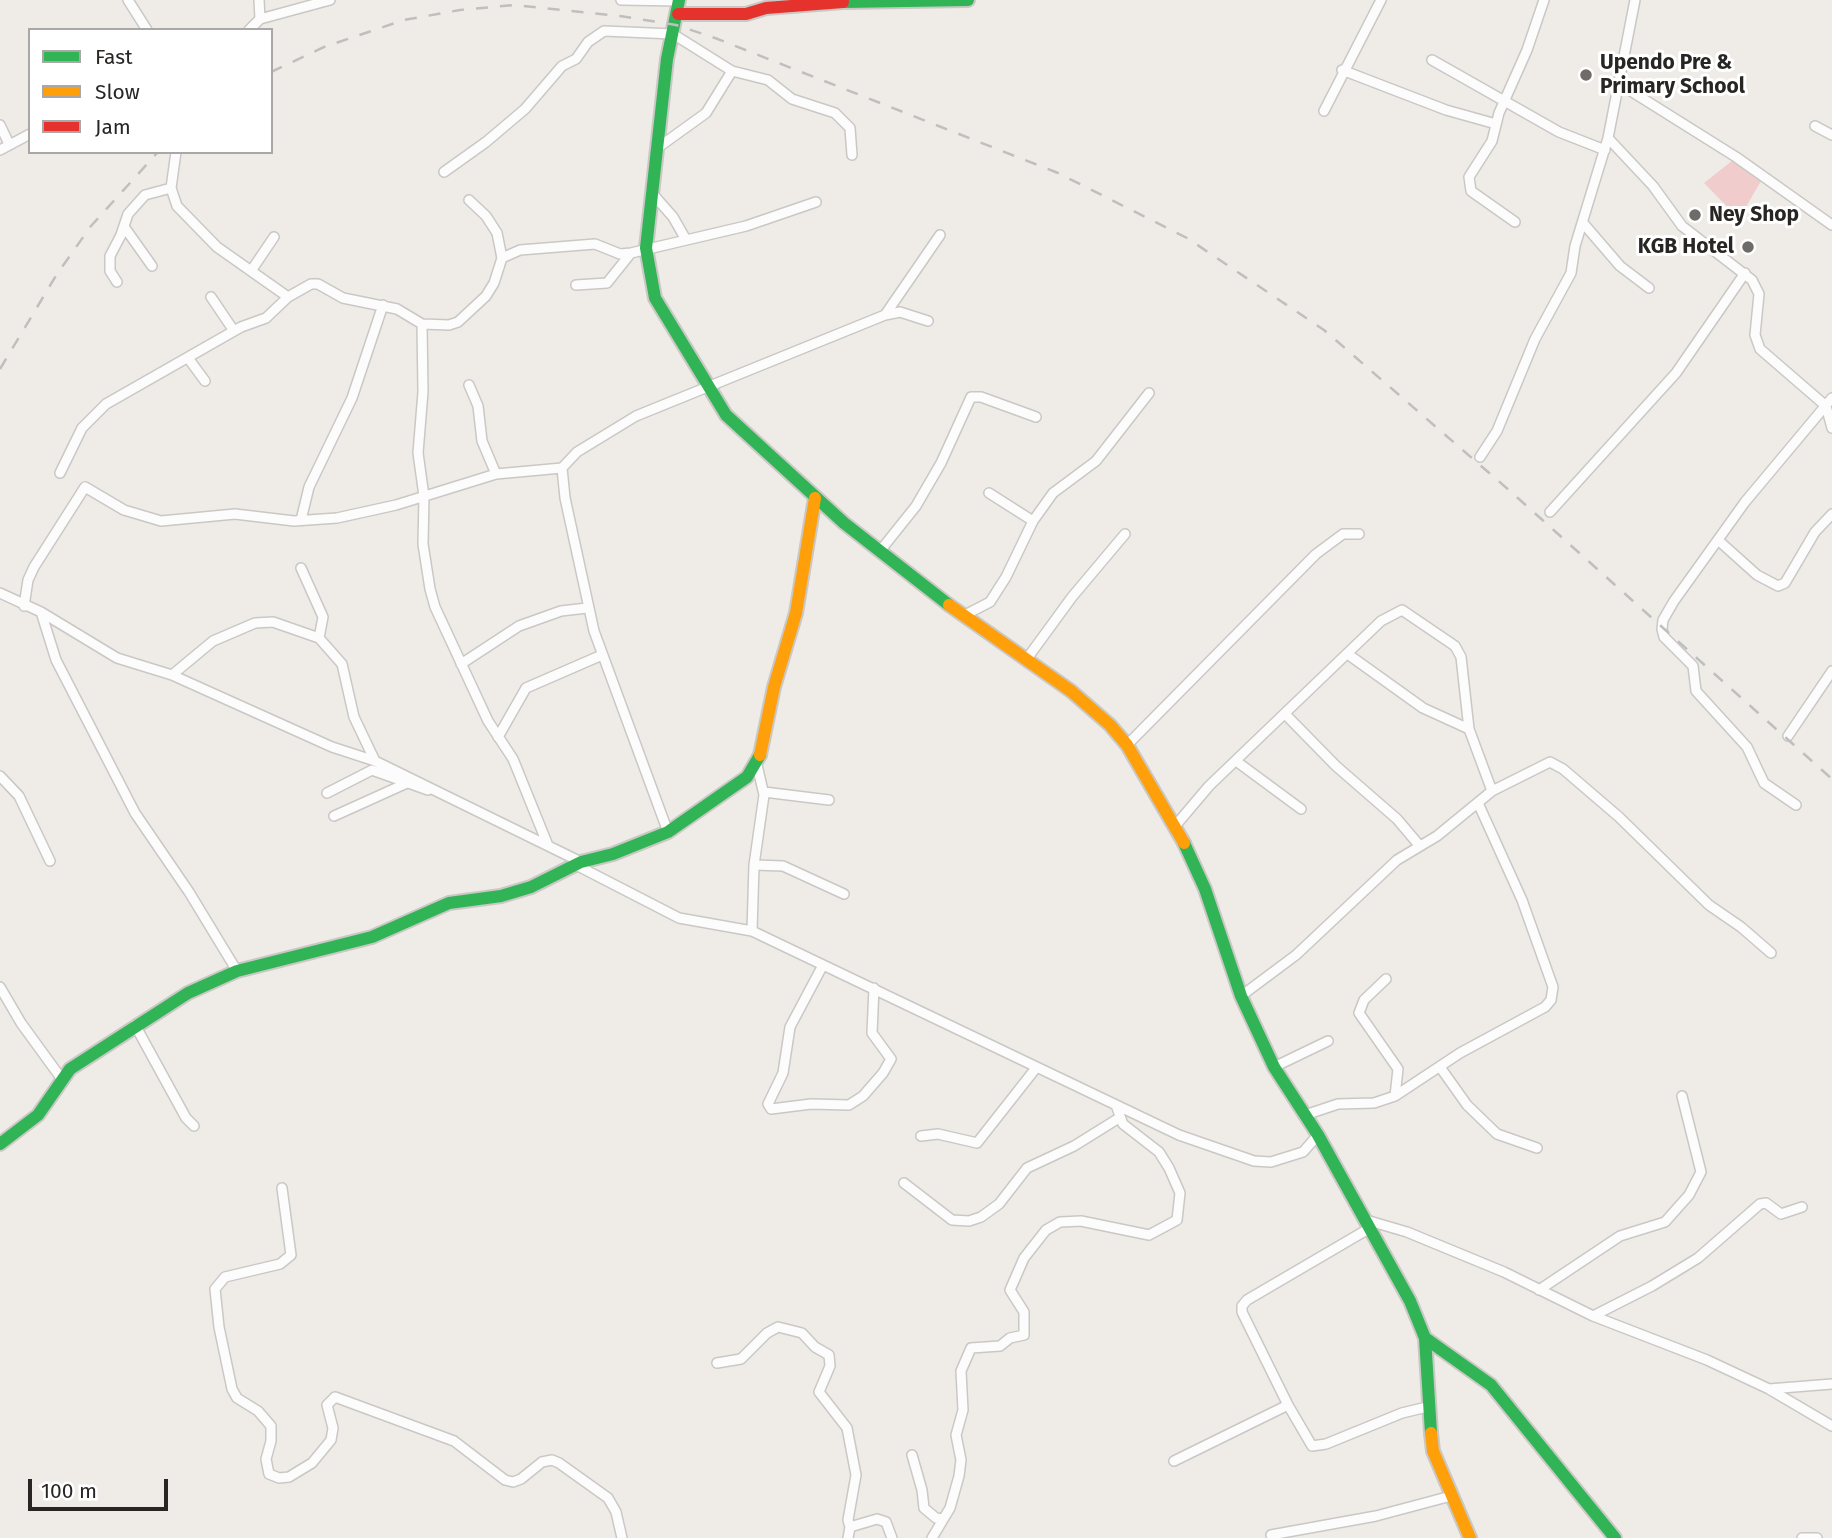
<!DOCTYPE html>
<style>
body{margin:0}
#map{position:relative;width:1832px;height:1538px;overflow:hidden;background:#efece8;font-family:"Fira Sans",sans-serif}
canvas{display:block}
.legend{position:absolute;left:28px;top:28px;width:245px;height:126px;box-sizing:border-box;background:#fff;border:2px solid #a9a8a7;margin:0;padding:9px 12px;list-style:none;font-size:21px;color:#282624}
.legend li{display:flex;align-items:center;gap:14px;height:35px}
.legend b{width:35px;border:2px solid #a9a8a7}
.scale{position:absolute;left:28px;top:1479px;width:140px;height:32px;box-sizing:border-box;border:4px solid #282624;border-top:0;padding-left:9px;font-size:21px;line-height:24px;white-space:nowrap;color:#282624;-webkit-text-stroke:5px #fff;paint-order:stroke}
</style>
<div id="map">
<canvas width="1832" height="1538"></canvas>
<ul class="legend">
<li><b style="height:9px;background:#30b455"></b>Fast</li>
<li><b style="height:9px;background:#ff9f0a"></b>Slow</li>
<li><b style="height:9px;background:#e5322d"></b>Jam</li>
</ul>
<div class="scale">100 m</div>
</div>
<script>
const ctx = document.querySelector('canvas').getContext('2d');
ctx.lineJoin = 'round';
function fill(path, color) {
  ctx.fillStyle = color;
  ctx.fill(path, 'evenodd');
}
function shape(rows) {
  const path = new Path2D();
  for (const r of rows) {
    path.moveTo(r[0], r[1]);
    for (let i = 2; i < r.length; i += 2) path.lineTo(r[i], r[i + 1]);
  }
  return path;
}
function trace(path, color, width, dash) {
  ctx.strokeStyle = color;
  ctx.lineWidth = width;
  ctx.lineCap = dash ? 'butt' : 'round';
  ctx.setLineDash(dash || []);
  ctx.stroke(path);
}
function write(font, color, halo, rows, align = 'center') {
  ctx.font = font + ' "Fira Sans",sans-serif';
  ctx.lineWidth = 6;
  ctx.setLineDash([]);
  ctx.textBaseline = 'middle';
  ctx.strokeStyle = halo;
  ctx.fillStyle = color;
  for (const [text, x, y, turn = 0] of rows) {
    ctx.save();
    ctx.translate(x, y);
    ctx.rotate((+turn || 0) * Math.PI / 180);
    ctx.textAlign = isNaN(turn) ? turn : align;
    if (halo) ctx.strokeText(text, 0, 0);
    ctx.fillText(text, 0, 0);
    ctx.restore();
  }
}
fill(shape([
 [1733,160,1761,181,1739,219,1704,183]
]), '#f0cdcc');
const street = shape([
 [128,0,147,30],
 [259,0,260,19],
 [621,0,679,1],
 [249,30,260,19,330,0],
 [1432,60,1559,132,1605,150],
 [1342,70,1446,110,1496,124],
 [1618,83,1736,157,1832,225],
 [1324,111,1381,0],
 [0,125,9,144],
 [1815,126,1832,135],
 [1608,138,1653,186,1682,226,1752,280,1759,294,1755,335,1760,349,1826,406,1832,428],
 [656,149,706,113,732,71],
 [0,150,30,134],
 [176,152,171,188,177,206,217,247,288,297],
 [444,172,486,142,525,109,562,66,576,59,588,42,604,31,673,34,732,71,768,80,792,99,835,113,850,128,852,155],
 [651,192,673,217,685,238],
 [469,200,486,216,497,233,502,258],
 [1515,222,1471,191,1469,177,1492,141,1499,113,1527,50,1544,0],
 [1583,223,1620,266,1649,288],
 [125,228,152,266],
 [251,271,274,237],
 [117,282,110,271,110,256,121,235,128,214,145,195,171,188],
 [576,285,607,283,631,253],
 [211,297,234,331],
 [885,315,900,312,928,321],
 [422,324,423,392,418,453,424,496,423,544,430,589,435,607,488,721,513,759,547,843],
 [188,358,205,381],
 [469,385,478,406,482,441,496,474],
 [1480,457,1497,431,1535,339,1571,273,1575,246,1608,138,1635,0],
 [60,473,82,428,106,404,241,327,266,318,288,297,311,284,318,284,343,298,397,309,422,324,449,325,458,322,486,296,494,283,502,258,520,250,595,244,620,254,631,253,746,226,816,202],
 [989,493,1033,521],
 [1550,512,1676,373,1745,273],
 [301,520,309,487,352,398,383,305],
 [1718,540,1757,575,1778,586,1785,583,1815,532,1832,514],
 [880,551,916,506,941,463,971,397,981,397,1036,417],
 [301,568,323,617,319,638,342,664,354,717,375,761],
 [0,593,41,612,117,658,172,675,332,747,375,761,581,862],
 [24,606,28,580,34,567,85,487,124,510,161,521,235,514,294,521,337,518,396,505,496,474,562,468],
 [41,612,56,660,135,813,189,892,237,971],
 [963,616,990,602,1006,577,1033,521,1053,493,1096,461,1149,393],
 [1349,655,1423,708,1469,729],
 [1026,660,1072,597,1125,534],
 [461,664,519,626,561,611,587,608],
 [172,675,213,641,255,623,273,622,319,638],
 [1286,715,1336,766,1397,819,1419,845],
 [1788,736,1832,671],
 [498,737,526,688,602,655],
 [1127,745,1316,554,1343,534,1359,534],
 [1236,761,1301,809],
 [0,776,19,796,50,861],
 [764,792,829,800],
 [327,793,372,770,428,790],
 [1796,805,1764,783,1747,747,1696,691,1693,666,1664,637,1662,629,1663,620,1674,601,1745,502,1832,398],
 [334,816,407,783],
 [1176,825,1209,786,1381,621,1402,610,1455,646,1461,657,1469,729,1492,791],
 [668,832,594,631,565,498,562,468,577,452,636,416,885,315,940,235],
 [576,865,679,918,752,931,1179,1135,1254,1161,1271,1162,1303,1152,1318,1135],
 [754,865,783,866,844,894],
 [752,931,754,865,764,795,757,765],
 [823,965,790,1027,783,1073,768,1104,771,1109,811,1104,849,1105,863,1096,883,1073,891,1059,872,1033,874,988],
 [1386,979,1364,1000,1359,1013,1398,1069,1395,1096],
 [0,987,21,1023,61,1078],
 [1241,996,1296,955,1397,860,1437,836,1492,791,1550,762,1563,769,1619,817,1709,905,1741,927,1771,953],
 [135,1025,186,1118,194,1126],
 [1274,1067,1328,1041],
 [1440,1067,1467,1105,1497,1134,1537,1148],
 [1305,1115,1338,1104,1374,1103,1395,1096,1460,1053,1545,1007,1551,1000,1553,987,1522,900,1478,803],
 [921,1136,938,1134,977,1143,1036,1068],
 [904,1183,952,1220,969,1221,981,1217,999,1204,1027,1168,1074,1146,1119,1118],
 [282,1188,291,1255,280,1264,225,1277,215,1289,219,1327,232,1389,237,1398,258,1411,271,1426,271,1441,266,1459,269,1474,279,1478,289,1477,312,1463,331,1440,333,1428,327,1405,335,1397,454,1441,505,1480,513,1482,521,1479,542,1462,552,1460,559,1463,608,1498,616,1512,622,1538],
 [1366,1220,1407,1232,1504,1272,1593,1316,1707,1360,1769,1389,1832,1426],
 [1370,1228,1247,1300,1242,1306,1242,1312,1288,1405,1312,1446,1326,1444,1402,1413,1427,1407],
 [1539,1290,1620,1236,1665,1222,1689,1195,1701,1172,1682,1096],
 [1593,1316,1652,1286,1698,1258,1760,1204,1766,1203,1781,1214,1802,1207],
 [717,1363,741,1359,767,1333,778,1327,802,1333,815,1347,829,1355,830,1366,819,1392,847,1428,856,1475,848,1520,850,1527],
 [1769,1389,1832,1384],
 [912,1455,922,1490,924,1508,936,1518,943,1519],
 [1174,1461,1288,1405],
 [1271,1535,1376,1516,1451,1496],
 [848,1538,850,1527,877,1519,886,1522,892,1538],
 [932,1538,950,1508,959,1476,961,1460,956,1435,963,1410,961,1371,971,1348,1000,1346,1010,1338,1024,1335,1024,1312,1010,1290,1024,1258,1046,1230,1060,1222,1081,1221,1149,1235,1177,1220,1180,1193,1169,1168,1159,1152,1123,1124,1117,1108],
 [1802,1538,1817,1538]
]);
const fast = shape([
 [679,0,667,59,646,248,655,298,726,415,844,523,949,605],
 [843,2,968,0],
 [1184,843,1205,889,1241,996,1274,1067,1318,1135,1410,1301,1425,1338,1431,1433],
 [0,1144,38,1115,70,1069,188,993,237,971,372,937,449,903,501,896,531,887,581,862,613,854,668,832,747,777,760,755],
 [1425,1338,1491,1385,1615,1538]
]);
const slow = shape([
 [949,605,1071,691,1110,725,1127,745,1184,843],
 [760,755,774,687,796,613,815,498],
 [1431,1433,1433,1451,1470,1538]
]);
const jam = shape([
 [678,14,746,14,766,8,843,2]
]);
trace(street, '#cac8c5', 12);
trace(fast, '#cac8c5', 16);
trace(slow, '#cac8c5', 16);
trace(jam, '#cac8c5', 16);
trace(street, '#fdfcfc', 9);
trace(fast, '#30b455', 12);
trace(slow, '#ff9f0a', 12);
trace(jam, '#e5322d', 12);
trace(shape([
 [271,72,324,47,404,20,460,10,514,5,620,16,676,25,715,38,1058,173,1187,238,1324,330,1510,491,1832,779],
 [0,369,57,274,91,226,158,152]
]), '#bfbfbe', 2.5, [12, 12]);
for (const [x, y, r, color] of [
 [1586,75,7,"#6e6b69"],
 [1695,215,7,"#6e6b69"],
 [1748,247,7,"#6e6b69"]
]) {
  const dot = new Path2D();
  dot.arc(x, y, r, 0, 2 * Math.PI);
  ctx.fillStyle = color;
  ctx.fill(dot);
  trace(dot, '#fff', 2.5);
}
write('bold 21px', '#282624', '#fff', [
 ["Upendo Pre &",1600,63],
 ["Primary School",1600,87],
 ["Ney Shop",1709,215],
 ["KGB Hotel",1734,247,"right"]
], 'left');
</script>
